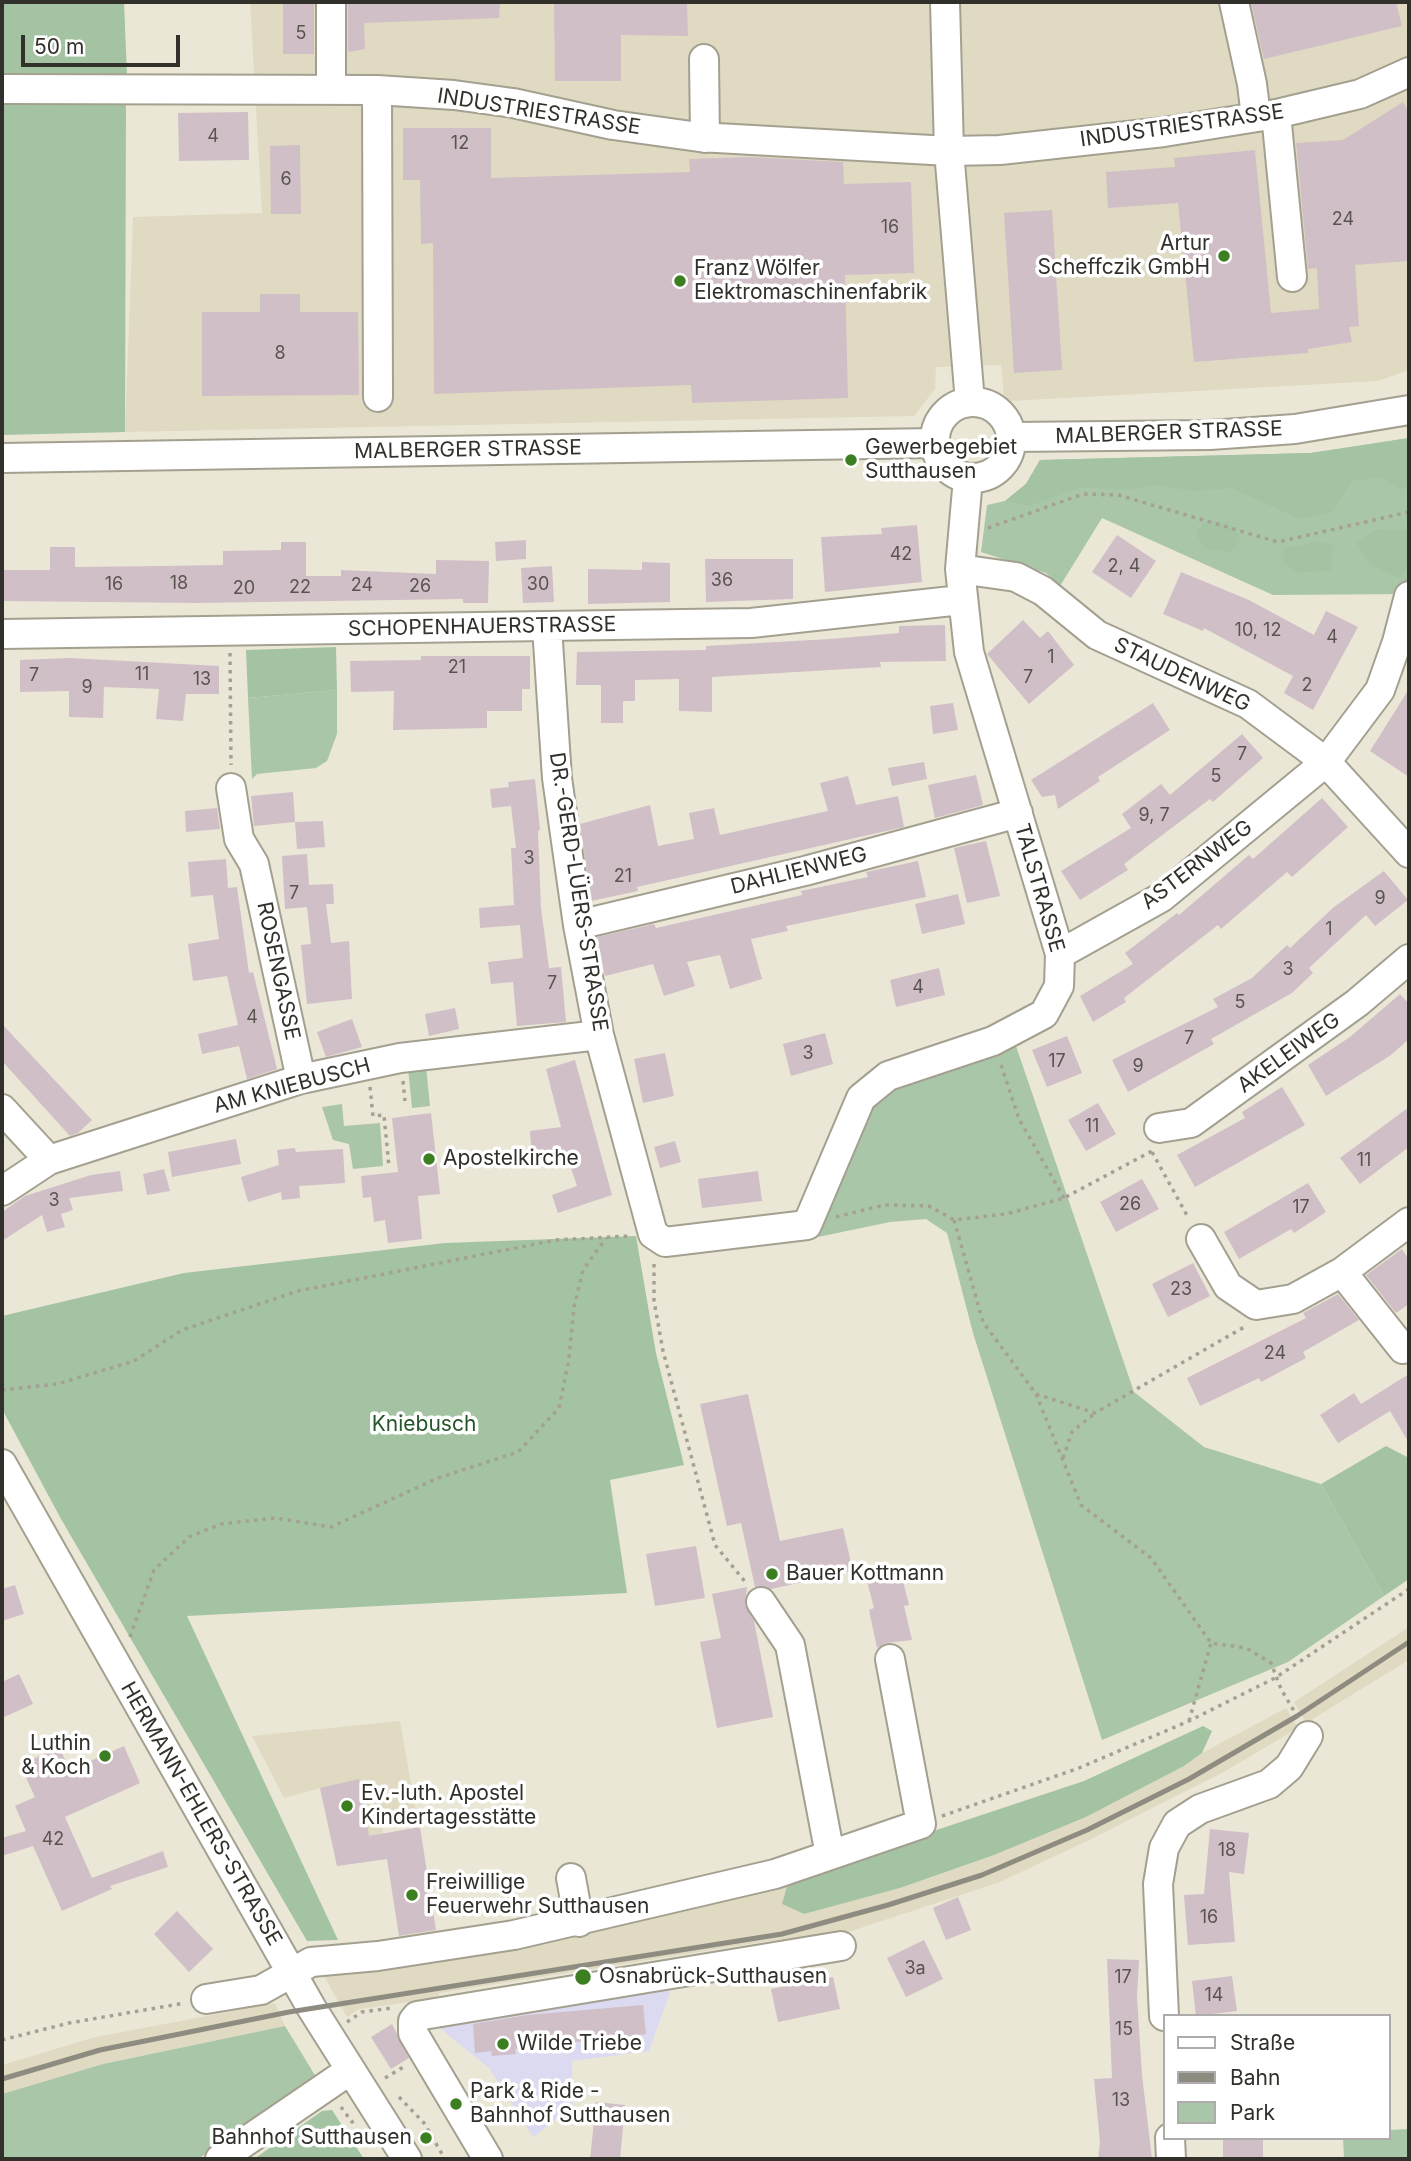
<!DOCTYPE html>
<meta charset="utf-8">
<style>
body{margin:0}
#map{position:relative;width:1411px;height:2161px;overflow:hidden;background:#ebe7d6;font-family:Inter,sans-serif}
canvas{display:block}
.frame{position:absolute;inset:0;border:4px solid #32302a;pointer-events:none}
.legend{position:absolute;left:1163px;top:2014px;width:228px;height:126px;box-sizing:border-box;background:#fff;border:2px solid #adacaa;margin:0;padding:9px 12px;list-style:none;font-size:21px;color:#32302a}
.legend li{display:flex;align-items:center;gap:14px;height:35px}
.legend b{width:35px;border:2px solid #adacaa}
.scale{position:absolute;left:21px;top:35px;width:159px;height:32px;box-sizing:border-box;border:4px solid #32302a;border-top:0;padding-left:9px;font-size:21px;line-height:24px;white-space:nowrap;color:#32302a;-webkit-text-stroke:5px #fff;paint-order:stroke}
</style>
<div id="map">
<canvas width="1411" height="2161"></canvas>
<div class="frame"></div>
<ul class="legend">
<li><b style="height:9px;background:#fff"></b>Straße</li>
<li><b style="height:9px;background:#8e8b80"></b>Bahn</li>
<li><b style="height:19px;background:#a9c6a9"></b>Park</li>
</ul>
<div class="scale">50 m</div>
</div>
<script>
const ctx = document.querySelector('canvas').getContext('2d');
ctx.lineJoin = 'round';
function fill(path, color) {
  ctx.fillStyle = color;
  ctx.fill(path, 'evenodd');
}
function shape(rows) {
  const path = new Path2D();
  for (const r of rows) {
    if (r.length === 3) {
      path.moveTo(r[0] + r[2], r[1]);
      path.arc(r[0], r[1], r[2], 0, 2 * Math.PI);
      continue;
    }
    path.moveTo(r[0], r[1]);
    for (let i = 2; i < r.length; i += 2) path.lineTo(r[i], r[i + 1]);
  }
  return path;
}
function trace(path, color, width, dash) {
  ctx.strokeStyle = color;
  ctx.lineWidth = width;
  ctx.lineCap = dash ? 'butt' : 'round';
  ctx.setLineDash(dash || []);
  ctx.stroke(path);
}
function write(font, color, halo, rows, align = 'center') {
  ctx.font = font + ' Inter,sans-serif';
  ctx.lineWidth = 7;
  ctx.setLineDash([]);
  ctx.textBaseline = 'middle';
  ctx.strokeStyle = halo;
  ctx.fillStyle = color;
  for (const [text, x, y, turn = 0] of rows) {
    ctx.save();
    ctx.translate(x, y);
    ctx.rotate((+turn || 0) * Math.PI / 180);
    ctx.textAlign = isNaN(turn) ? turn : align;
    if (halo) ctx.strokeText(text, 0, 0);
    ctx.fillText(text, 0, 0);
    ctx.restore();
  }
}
fill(shape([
 [674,1981,649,2051,572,2061,573,2106,533,2137,489,2068,431,2021,642,1995,643,1987]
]), '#dcdaf0');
fill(shape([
 [250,2,1409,2,1409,370,1378,381,1011,401,1004,396,1001,365,936,367,935,389,914,416,125,432,133,217,262,213],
 [1409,1627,1409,1660,1306,1723,1294,1702],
 [1286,1708,1298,1728,1222,1773,1087,1841,1000,1882,809,1945,784,1949,782,1939,439,1993,439,1998,359,2009,347,2017,320,1969,789,1879,782,1904,804,1914,900,1888,994,1855,1086,1817,1184,1766,1202,1753],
 [400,1721,417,1818,381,1821,387,1859,337,1866,320,1788,284,1798,252,1736],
 [275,2003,285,2026,103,2064,2,2094,2,2065,96,2037]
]), '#e0dac2');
fill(shape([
 [1409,438,1409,594,1273,595,1102,518,1060,586,1046,573,981,552,987,505,1005,501,1026,484,1040,460,1311,453],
 [337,690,337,734,327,761,316,768,257,774,252,779,248,698],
 [1016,1046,1134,1392,1204,1447,1321,1484,1384,1596,1288,1662,1102,1740,973,1333,947,1233,926,1219,890,1222,818,1237,873,1104,895,1085],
 [426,1066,430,1106,412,1108,408,1068],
 [342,1104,344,1126,380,1123,383,1166,353,1169,349,1144,333,1140,322,1107],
 [285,2026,316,2077,198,2159,2,2159,2,2094,103,2064],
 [1409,2129,1409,2159,1344,2159,1343,2138,1388,2138,1388,2130]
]), '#a9c6a9');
fill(shape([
 [2,2,124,2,127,75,2,73],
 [126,97,125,432,2,435,2,101],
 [1409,438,1409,483,1401,490,1380,477,1352,481,1333,512,1299,519,1232,488,1193,491,1157,485,1132,489,1080,488,1028,506,1005,501,1026,484,1040,460,1311,453],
 [1206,521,1228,522,1241,539,1230,552,1204,549,1196,533],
 [1377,529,1407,530,1409,565,1399,578,1371,565,1356,542],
 [1319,541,1333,545,1331,570,1297,573,1284,563,1283,549],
 [336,647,337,690,248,698,246,650],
 [636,1236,656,1353,684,1465,610,1480,627,1593,187,1616,338,1940,307,1941,61,1519,2,1409,2,1316,184,1273,445,1243],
 [1386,1446,1409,1458,1409,1579,1384,1596,1321,1484],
 [1203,1726,1212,1731,1202,1753,1184,1766,1086,1817,994,1855,900,1888,804,1914,782,1904,789,1879,1084,1781],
 [332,2110,364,2159,254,2159,322,2111]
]), '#a3c3a3');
fill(shape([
 [283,2,314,2,314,54,283,54],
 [348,2,500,2,499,18,364,23,365,49,348,52],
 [554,2,687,2,688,36,621,35,621,81,555,81],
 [1251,2,1396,2,1402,26,1264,59],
 [1403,102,1409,112,1409,261,1355,265,1359,326,1349,327,1352,342,1308,349,1308,353,1194,362,1178,203,1108,208,1106,172,1175,167,1174,158,1255,150,1271,313,1319,309,1317,268,1308,269,1296,143,1343,140],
 [248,112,249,160,179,161,178,113],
 [403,128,491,128,491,178,690,172,689,159,750,157,843,162,844,184,911,182,914,273,845,275,848,398,692,403,691,385,434,394,433,243,421,244,420,180,403,180],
 [300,145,301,214,271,214,270,146],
 [1052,210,1062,370,1014,373,1004,213],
 [260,294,300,294,300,312,358,312,359,395,202,396,202,312,260,312],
 [917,525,922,582,825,592,821,537,882,534,881,528],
 [1117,535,1156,561,1131,598,1092,572],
 [526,540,526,559,496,561,495,542],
 [281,542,306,542,306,576,341,576,341,570,436,574,436,560,489,561,488,603,463,603,463,599,197,603,2,601,2,570,50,570,50,547,75,547,75,567,162,566,223,565,223,551,281,550],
 [705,559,793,559,793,599,706,602],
 [642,562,670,563,670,602,588,604,588,569,642,570],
 [552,566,554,602,523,603,521,568],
 [1181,572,1249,600,1314,635,1326,611,1358,627,1313,710,1284,693,1293,676,1204,628,1203,631,1163,614],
 [1023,620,1040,638,1048,631,1074,665,1029,704,987,654],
 [945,625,946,661,880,662,881,667,712,677,712,712,679,711,679,679,635,680,635,701,623,701,623,723,601,723,601,685,576,685,577,652,706,650,706,646,830,639,899,633,899,626],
 [421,656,530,656,530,689,522,689,522,711,487,711,487,728,393,730,394,691,351,692,350,661,421,660],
 [70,658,219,666,219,694,186,694,183,721,156,719,159,689,104,687,103,718,69,717,69,691,20,692,20,660],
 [1409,689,1409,777,1370,751],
 [953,703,958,730,933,734,930,706],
 [1153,703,1170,730,1098,777,1100,781,1058,809,1055,795,1042,797,1031,780],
 [1242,734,1263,758,1213,802,1210,799,1124,864,1128,870,1080,900,1061,871,1131,828,1122,814,1161,784,1170,795],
 [924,762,927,779,892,786,888,768],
 [976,775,983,805,935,818,928,785],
 [848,776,856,805,898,796,904,827,637,887,638,891,591,901,580,824,650,805,658,846,694,839,689,813,714,808,720,835,828,811,820,783],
 [535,779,540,830,538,831,541,908,549,968,561,967,566,1022,517,1026,513,982,491,984,488,962,523,958,520,925,480,928,479,908,514,905,511,848,516,848,511,806,492,808,490,789,509,787,508,782],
 [293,792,295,822,254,826,251,796],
 [1322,798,1348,827,1292,877,1287,872,1221,929,1218,925,1124,998,1126,1002,1093,1022,1080,996,1133,964,1125,953,1177,913,1179,915,1249,855,1253,859],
 [217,808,220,829,186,832,185,811],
 [323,821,325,847,297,849,295,822],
 [986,841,1000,896,967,903,954,848],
 [307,854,309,885,333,884,334,904,326,904,331,943,349,941,352,999,307,1004,301,945,311,944,307,907,285,909,282,856],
 [226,859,228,888,237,887,249,973,253,972,277,1069,247,1079,239,1046,202,1054,198,1034,238,1025,227,976,193,981,188,944,219,939,213,895,191,897,188,862],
 [918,861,926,897,786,926,788,931,751,939,762,979,730,989,720,955,687,962,695,986,664,996,653,964,605,976,597,937,654,924,656,928,802,895,801,891,868,877,866,872],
 [1384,871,1408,900,1375,926,1366,915,1309,968,1313,973,1292,993,1211,1039,1214,1044,1128,1092,1112,1060,1218,1007,1213,999,1252,978,1287,945,1290,948,1334,907],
 [958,894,965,924,922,934,915,904],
 [939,968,945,995,896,1007,890,980],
 [1400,994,1409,1004,1409,1039,1391,1055,1326,1096,1308,1065,1350,1037],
 [455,1008,459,1029,429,1036,425,1014],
 [352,1019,362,1047,326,1057,317,1032],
 [2,1024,92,1120,78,1133,70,1136,2,1061],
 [825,1033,833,1064,791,1076,783,1044],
 [1067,1036,1082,1073,1047,1087,1032,1050],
 [665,1053,674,1096,643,1103,634,1059],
 [575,1060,612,1195,558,1213,552,1195,577,1186,566,1153,532,1157,530,1131,561,1127,546,1069],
 [1282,1087,1305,1125,1195,1187,1177,1155,1245,1118,1242,1112],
 [1098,1103,1116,1134,1086,1151,1068,1120],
 [1409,1107,1409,1147,1360,1184,1340,1158],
 [431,1113,440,1194,418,1196,422,1239,388,1243,385,1220,374,1222,371,1197,363,1198,361,1176,398,1172,392,1118],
 [236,1139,241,1164,172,1177,168,1152],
 [675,1141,681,1162,660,1168,654,1147],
 [295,1148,296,1152,343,1149,345,1183,299,1186,300,1198,282,1200,281,1192,248,1202,241,1177,279,1165,277,1150],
 [164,1169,170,1191,147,1195,143,1174],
 [120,1171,123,1191,69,1198,73,1210,61,1214,65,1227,47,1232,42,1215,2,1241,2,1212,25,1196,91,1175],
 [758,1171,762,1201,702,1208,698,1179],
 [1142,1179,1159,1209,1116,1232,1100,1202],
 [1308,1183,1326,1212,1294,1233,1291,1229,1239,1259,1224,1232],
 [1402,1249,1409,1260,1409,1304,1396,1313,1366,1275],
 [1193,1263,1210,1296,1168,1317,1152,1284],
 [1338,1294,1359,1320,1303,1352,1306,1358,1261,1382,1259,1378,1200,1406,1187,1378,1306,1318,1303,1313],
 [1409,1374,1409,1443,1390,1411,1338,1443,1320,1415,1354,1393,1361,1404],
 [748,1394,780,1541,843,1528,853,1571,771,1589,755,1587,741,1523,727,1526,700,1404],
 [696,1546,705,1598,655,1606,646,1554],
 [901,1573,909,1605,904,1606,912,1640,886,1643,877,1648,869,1610,874,1608,867,1581],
 [15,1585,24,1614,2,1621,2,1589],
 [747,1587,745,1604,754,1621,773,1717,717,1728,700,1642,721,1638,712,1594],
 [19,1674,33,1704,2,1718,2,1682],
 [124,1746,140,1783,65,1817,92,1878,163,1851,168,1867,110,1886,112,1889,62,1911,33,1846,2,1856,2,1838,26,1831,15,1806,35,1797,20,1765,59,1747,70,1770],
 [359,1779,369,1836,420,1827,436,1930,399,1936,387,1859,337,1866,320,1788],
 [1210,1829,1249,1833,1244,1874,1229,1872,1235,1942,1188,1945,1184,1895,1204,1894],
 [958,1897,971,1930,946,1940,933,1908],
 [177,1911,213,1949,189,1972,154,1934],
 [924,1940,943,1979,906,1997,887,1958],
 [1107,1959,1139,1960,1137,1996,1142,2075,1152,2159,1098,2159,1100,2142,1094,2079,1112,2078],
 [1232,1976,1237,2011,1196,2016,1192,1981],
 [833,1977,840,2009,778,2022,771,1989],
 [643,2005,646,2034,515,2049,516,2054,492,2056,491,2051,475,2053,473,2024,527,2015],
 [392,2024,409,2058,391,2069,371,2037],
 [596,2102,625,2105,620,2159,590,2159],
 [1223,2138,1263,2138,1263,2159,1223,2159]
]), '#d1bfc7');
const minor = shape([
 [331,2,331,90],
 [945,2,949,151,970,402],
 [1234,2,1252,84,1256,117],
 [704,59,705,138],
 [2,89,377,90,454,95,513,103,613,125,699,137,949,151,1000,150,1164,132,1276,114,1360,94,1409,72],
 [377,90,378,397],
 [1276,114,1292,277],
 [973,440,38],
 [1011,437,1210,435,1295,429,1409,410],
 [2,458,935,443],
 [960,569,1016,577,1043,591,1097,635,1248,704,1326,762,1409,853],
 [547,627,557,778,578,925,599,1035,653,1234,665,1242,807,1225,861,1098,888,1076,993,1041,1044,1014,1059,986,1060,954,969,652,960,569,968,478],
 [2,634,751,623,961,600],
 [231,788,239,839,254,864,301,1079],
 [578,925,805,871,1018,813],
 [1060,954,1162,897,1326,762,1380,690,1397,642,1409,596],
 [2,1109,49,1160],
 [1159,1128,1191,1123,1357,1003,1409,959],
 [2,1191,49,1160,301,1079,400,1058,599,1035],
 [1201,1239,1228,1286,1256,1305,1293,1299,1342,1272,1409,1222],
 [1342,1272,1403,1349],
 [2,1464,311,2007,407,2159],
 [761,1602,790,1645,830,1855],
 [571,1878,579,1922],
 [206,1999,261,1990,311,1962,378,1956,514,1935,775,1874,921,1824,890,1659],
 [1164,2016,1158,1884,1164,1848,1177,1824,1200,1809,1269,1784,1289,1767,1308,1736],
 [1170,2138,1171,2159],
 [220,2159,349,2071],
 [488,2159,413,2033,413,2021,417,2016,841,1946]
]);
trace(minor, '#a4a090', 32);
trace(shape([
 [988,528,1083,494,1118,495,1278,542,1409,512],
 [230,653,231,765],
 [1001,1065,1019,1119,1064,1198],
 [403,1081,405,1101],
 [370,1087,373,1116,384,1115,389,1167],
 [1152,1152,1189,1219],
 [836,1217,884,1205,929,1206,954,1220,1006,1214,1064,1198,1152,1151],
 [954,1220,983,1322,1036,1394,1081,1505,1151,1558,1211,1643,1246,1648,1271,1663,1281,1689,1297,1716],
 [654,1264,654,1301,663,1351,715,1545,747,1584],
 [2,1390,57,1384,134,1361,182,1330,298,1291,556,1240,630,1236],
 [1036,1394,1095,1413,1246,1326],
 [1063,1458,1072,1432,1095,1413],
 [130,1637,154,1570,189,1537,221,1524,275,1518,331,1527,438,1478,518,1452,559,1408,569,1359,574,1307,583,1270,606,1238],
 [1189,1721,1211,1643],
 [942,1816,1079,1768,1189,1721,1275,1678,1409,1589],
 [347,2022,362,2012,392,2008],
 [2,2040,69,2023,185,2003],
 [385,2078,405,2066],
 [399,2097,424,2123,445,2159],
 [341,2107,352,2122,356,2120]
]), '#a4a194', 3.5, [3.5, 5]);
trace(minor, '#fff', 28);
trace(shape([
 [2,2079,100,2050,289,2012,782,1934,888,1905,982,1875,1087,1830,1189,1779,1297,1716,1409,1642]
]), '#8e8b80', 5);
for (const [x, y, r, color] of [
 [1224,256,7,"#3c7f21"],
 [680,281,7,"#3c7f21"],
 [851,460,7,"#3c7f21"],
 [429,1159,7,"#3c7f21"],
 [772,1574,7,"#3c7f21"],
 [105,1756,7,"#3c7f21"],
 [347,1806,7,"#3c7f21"],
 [412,1895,7,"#3c7f21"],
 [583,1977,9,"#3c7f21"],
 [503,2044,7,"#3c7f21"],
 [456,2104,7,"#3c7f21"],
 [426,2138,7,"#3c7f21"]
]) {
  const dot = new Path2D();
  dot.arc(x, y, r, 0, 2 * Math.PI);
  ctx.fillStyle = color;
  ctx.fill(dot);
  trace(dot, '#fff', 2.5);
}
write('18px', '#5a5451', null, [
 ["5",301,34],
 ["4",213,137],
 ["12",460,144],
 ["6",286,180],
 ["24",1343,220],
 ["16",890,228],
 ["8",280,354],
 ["42",901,555],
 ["2, 4",1124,567],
 ["36",722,581],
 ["18",179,584],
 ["16",114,585],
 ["30",538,585],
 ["24",362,586],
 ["26",420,587],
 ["22",300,588],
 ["20",244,589],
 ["10, 12",1258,631],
 ["4",1332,638],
 ["1",1051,658],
 ["21",457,668],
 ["11",142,675],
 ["7",34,676],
 ["7",1028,678],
 ["13",202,680],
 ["2",1307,686],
 ["9",87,688],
 ["7",1242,755],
 ["5",1216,777],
 ["9, 7",1154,816],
 ["3",529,859],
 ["21",623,877],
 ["7",294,894],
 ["9",1380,899],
 ["1",1329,930],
 ["3",1288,970],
 ["7",552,984],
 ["4",918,988],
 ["5",1240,1003],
 ["4",252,1018],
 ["7",1189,1039],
 ["3",808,1054],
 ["17",1057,1062],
 ["9",1138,1067],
 ["11",1092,1127],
 ["11",1364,1161],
 ["3",54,1201],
 ["26",1130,1205],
 ["17",1301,1208],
 ["23",1181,1290],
 ["24",1275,1354],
 ["42",53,1840],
 ["18",1227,1851],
 ["16",1209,1918],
 ["3a",915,1969],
 ["17",1123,1978],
 ["14",1214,1996],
 ["15",1124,2030],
 ["13",1121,2101]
]);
write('21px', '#32302a', '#fff', [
 ["INDUSTRIESTRASSE",539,112,9],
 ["INDUSTRIESTRASSE",1182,126,-8],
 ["MALBERGER STRASSE",1169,433,-2],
 ["MALBERGER STRASSE",468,450,-1],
 ["SCHOPENHAUERSTRASSE",482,627,-1],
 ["STAUDENWEG",1182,675,25],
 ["ASTERNWEG",1197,865,-37],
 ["DAHLIENWEG",799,871,-14],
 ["TALSTRASSE",1039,888,74],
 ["DR.-GERD-LÜERS-STRASSE",578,892,81],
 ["ROSENGASSE",278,971,78],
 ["AKELEIWEG",1289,1053,-36],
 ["AM KNIEBUSCH",292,1086,-15],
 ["HERMANN-EHLERS-STRASSE",201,1814,60]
]);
write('21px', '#32302a', '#fff', [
 ["Artur",1210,244,"right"],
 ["Scheffczik GmbH",1210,268,"right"],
 ["Franz Wölfer",694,269],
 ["Elektromaschinenfabrik",694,293],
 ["Gewerbegebiet",865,448],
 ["Sutthausen",865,472],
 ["Apostelkirche",443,1159],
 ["Bauer Kottmann",786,1574],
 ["Luthin",91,1744,"right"],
 ["& Koch",91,1768,"right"],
 ["Ev.-luth. Apostel",361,1794],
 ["Kindertagesstätte",361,1818],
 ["Freiwillige",426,1883],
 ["Feuerwehr Sutthausen",426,1907],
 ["Osnabrück-Sutthausen",599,1977],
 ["Wilde Triebe",517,2044],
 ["Park & Ride -",470,2092],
 ["Bahnhof Sutthausen",470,2116],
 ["Bahnhof Sutthausen",412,2138,"right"]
], 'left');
write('21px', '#27552a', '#fff', [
 ["Kniebusch",424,1425]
]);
</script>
